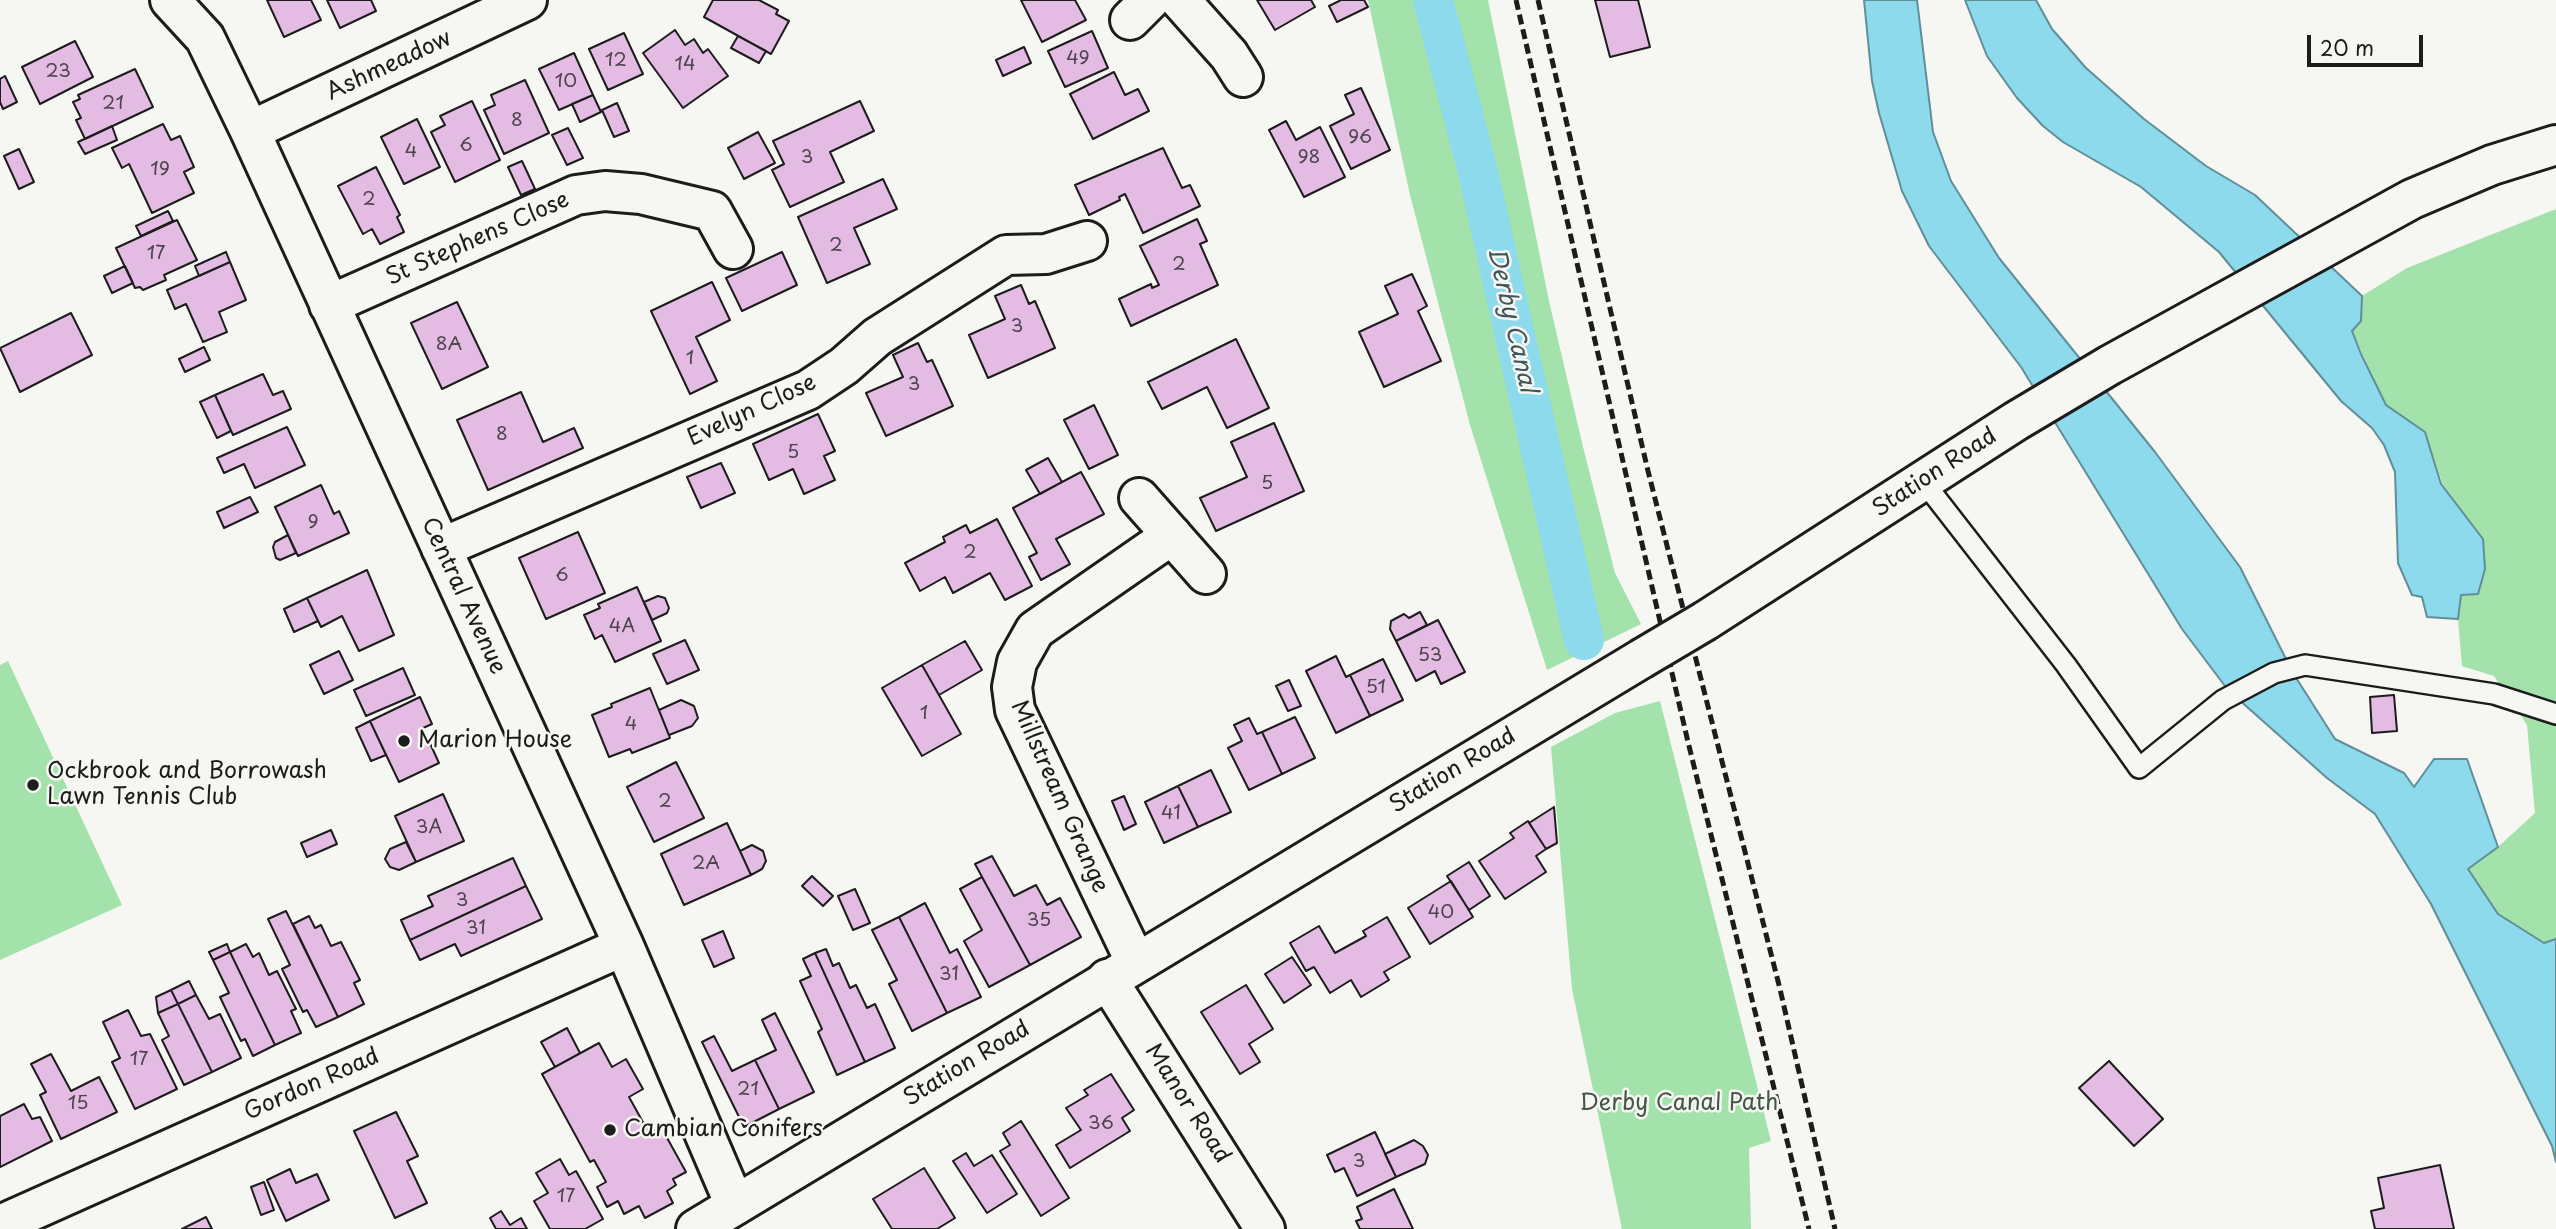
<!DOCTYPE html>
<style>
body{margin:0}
#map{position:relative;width:2556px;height:1229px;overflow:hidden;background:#f6f6f2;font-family:"Playpen Sans",sans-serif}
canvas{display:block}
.scale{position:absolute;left:2307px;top:35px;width:116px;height:32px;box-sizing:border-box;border:4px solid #1c1c1c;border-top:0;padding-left:9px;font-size:21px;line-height:24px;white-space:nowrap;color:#1c1c1c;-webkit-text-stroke:5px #f6f6f2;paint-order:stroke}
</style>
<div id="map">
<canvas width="2556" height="1229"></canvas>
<div class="scale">20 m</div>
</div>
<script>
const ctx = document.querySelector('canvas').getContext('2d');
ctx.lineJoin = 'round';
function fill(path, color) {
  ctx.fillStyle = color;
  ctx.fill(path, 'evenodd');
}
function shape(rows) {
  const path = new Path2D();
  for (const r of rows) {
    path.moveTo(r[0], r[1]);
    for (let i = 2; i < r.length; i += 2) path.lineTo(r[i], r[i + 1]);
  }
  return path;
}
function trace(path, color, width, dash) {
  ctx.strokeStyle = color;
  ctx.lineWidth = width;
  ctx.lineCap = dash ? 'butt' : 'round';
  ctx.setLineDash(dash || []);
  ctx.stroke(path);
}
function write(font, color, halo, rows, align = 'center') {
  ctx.font = font + ' "Playpen Sans",sans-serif';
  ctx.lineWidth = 5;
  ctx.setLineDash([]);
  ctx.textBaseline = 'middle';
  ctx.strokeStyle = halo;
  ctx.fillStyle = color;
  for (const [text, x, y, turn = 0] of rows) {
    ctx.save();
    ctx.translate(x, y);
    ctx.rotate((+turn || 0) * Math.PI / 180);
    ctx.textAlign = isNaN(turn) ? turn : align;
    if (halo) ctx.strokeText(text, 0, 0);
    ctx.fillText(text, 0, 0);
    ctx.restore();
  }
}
fill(shape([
 [1368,0,1488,0,1549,301,1583,447,1615,573,1641,624,1547,670,1470,425,1410,195],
 [2556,209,2556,939,2544,943,2498,914,2467,869,2498,847,2535,813,2527,725,2494,676,2462,666,2458,619,2461,594,2478,594,2437,467,2425,432,2386,405,2352,331,2361,321,2362,296,2407,268],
 [8,661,122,905,0,960,0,665],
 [1660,701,1771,1141,1749,1148,1751,1229,1622,1229,1572,989,1551,747,1615,713]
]), '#a3e2aa');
const water = shape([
 [1864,0,1917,0,1933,132,1951,181,1999,258,2155,452,2240,567,2293,673,2335,739,2404,773,2414,787,2434,759,2467,759,2498,847,2468,869,2498,914,2544,943,2556,939,2556,1162,2552,1146,2431,904,2375,814,2327,778,2228,690,2182,629,2021,367,1929,246,1902,191,1879,113,1872,81,1864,0],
 [1965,0,2036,0,2052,29,2086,68,2144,119,2206,166,2255,195,2362,296,2361,321,2352,331,2361,354,2386,405,2425,432,2441,484,2483,539,2485,569,2478,594,2461,595,2458,619,2427,617,2422,597,2412,595,2398,563,2395,472,2384,445,2372,428,2341,401,2219,252,2141,187,2063,142,2043,126,2017,98,1987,56,1965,0]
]);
fill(water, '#8ddaec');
trace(water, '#608e99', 2);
trace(shape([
 [1433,0,1478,172,1584,640]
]), '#8ddaec', 40);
const building = shape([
 [267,0,311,0,321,20,284,37,267,0],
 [327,0,371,0,376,11,340,28,327,0],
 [713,0,759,0,778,10,776,14,789,21,771,54,704,17,713,0],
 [1021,0,1075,0,1086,20,1042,42,1021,0],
 [1257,0,1311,0,1315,7,1275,30,1257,0],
 [1341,0,1364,0,1368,7,1337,22,1329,6,1341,0],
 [1595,0,1638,0,1650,47,1610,57,1595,0],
 [675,30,685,45,694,39,703,53,708,49,728,76,683,108,643,53,675,30],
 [1092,31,1108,68,1065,87,1048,51,1092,31],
 [624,33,643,74,608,90,589,49,624,33],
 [738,36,766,51,759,63,731,48,738,36],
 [75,41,93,77,40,104,22,67,75,41],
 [1024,47,1031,63,1003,76,996,60,1024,47],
 [574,53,593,95,559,110,539,69,574,53],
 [135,69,153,107,85,139,76,120,81,118,73,102,80,99,78,95,135,69],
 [1114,72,1125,95,1138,89,1149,111,1093,139,1070,94,1114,72],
 [5,76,17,102,3,109,0,102,0,79,5,76],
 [525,80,549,133,504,154,484,110,495,105,491,95,525,80],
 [1361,88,1390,150,1351,169,1330,126,1354,114,1345,95,1361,88],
 [593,95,601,112,580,122,572,104,593,95],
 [472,101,500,160,455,182,431,132,445,125,440,116,472,101],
 [860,101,874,131,830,152,844,182,790,207,772,170,784,164,773,141,860,101],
 [617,103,629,131,614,137,602,110,617,103],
 [417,119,440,167,404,184,381,137,417,119],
 [1286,121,1296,140,1320,127,1345,177,1304,197,1269,130,1286,121],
 [163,124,171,140,180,136,194,167,184,172,194,193,152,213,129,164,122,168,112,148,163,124],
 [112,126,117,140,85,154,78,142,112,126],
 [568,128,583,158,567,165,552,135,568,128],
 [758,132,775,163,744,179,728,148,758,132],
 [1163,148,1182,188,1190,185,1200,206,1143,233,1125,194,1119,197,1120,200,1089,215,1075,185,1163,148],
 [19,149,34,182,19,189,4,156,19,149],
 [522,161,535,189,521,195,508,167,522,161],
 [376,167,400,215,397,217,404,232,380,244,372,229,363,234,338,186,376,167],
 [883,179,897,209,854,228,870,264,827,283,798,217,883,179],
 [168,211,173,221,141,236,136,226,168,211],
 [1197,219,1207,241,1200,244,1218,285,1131,326,1119,299,1151,284,1152,288,1159,285,1140,246,1197,219],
 [177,220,197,260,164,275,166,280,143,290,140,287,135,288,116,248,177,220],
 [226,252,230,262,199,276,195,266,226,252],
 [782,252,797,285,742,311,726,278,782,252],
 [230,262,246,300,219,312,227,332,203,342,186,304,175,309,167,290,230,262],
 [125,266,133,283,112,293,104,276,125,266],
 [1412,274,1427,306,1418,311,1441,361,1384,387,1359,332,1398,314,1385,286,1412,274],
 [712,282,730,320,696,337,717,381,690,394,651,311,712,282],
 [1021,285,1029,304,1035,301,1055,348,988,378,969,335,1005,319,995,296,1021,285],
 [457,302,488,367,442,389,411,323,457,302],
 [71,313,92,355,20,392,0,348,71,313],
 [1236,339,1269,408,1227,428,1207,387,1162,409,1148,382,1236,339],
 [918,343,927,362,932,360,953,406,886,436,866,393,903,377,893,355,918,343],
 [204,347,210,360,185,372,179,359,204,347],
 [263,374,273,395,283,391,291,409,233,435,215,395,263,374],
 [521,392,543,442,574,428,583,448,488,490,457,420,521,392],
 [215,395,231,431,217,438,200,402,215,395],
 [1094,405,1118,455,1089,469,1064,420,1094,405],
 [818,414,835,451,824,456,835,480,804,494,793,469,769,480,753,444,818,414],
 [1274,423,1304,491,1216,531,1200,498,1247,477,1231,442,1274,423],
 [287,427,305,465,255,488,244,464,224,473,217,458,287,427],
 [1048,458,1062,482,1040,494,1026,470,1048,458],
 [721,463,735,493,701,508,687,477,721,463],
 [1081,472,1104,514,1056,539,1070,564,1041,580,1029,557,1037,553,1013,508,1081,472],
 [321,485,334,514,339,511,349,533,298,556,275,507,321,485],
 [250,497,258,512,224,528,217,512,250,497],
 [997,519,1032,586,1005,600,990,573,953,593,945,577,920,591,905,563,945,542,943,537,966,525,970,533,997,519],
 [578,532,605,593,546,619,519,558,578,532],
 [288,535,296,553,280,560,276,558,273,547,275,542,288,535],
 [367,570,394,635,359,651,342,616,321,627,307,598,367,570],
 [637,587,661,641,615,662,602,635,595,639,584,615,600,608,598,604,637,587],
 [658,596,665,598,669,608,667,613,652,620,644,602,658,596],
 [307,598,318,621,294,632,284,609,307,598],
 [1420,612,1427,625,1396,641,1390,629,1391,621,1404,614,1409,618,1420,612],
 [1438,620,1465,672,1441,684,1435,671,1416,681,1396,641,1438,620],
 [685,640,699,670,667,684,653,654,685,640],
 [965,641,982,670,939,695,922,665,965,641],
 [339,651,353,680,324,694,310,665,339,651],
 [1336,656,1346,677,1350,675,1370,716,1336,733,1306,671,1336,656],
 [1383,659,1403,700,1370,716,1350,675,1383,659],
 [922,665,961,734,922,756,882,688,922,665],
 [403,668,415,695,366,716,354,690,403,668],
 [1289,680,1301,706,1288,711,1276,686,1289,680],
 [650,688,670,738,632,753,630,749,609,757,592,715,612,707,611,704,650,688],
 [2394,695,2397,731,2372,733,2370,697,2394,695],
 [420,697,432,724,423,728,439,763,399,782,370,721,420,697],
 [681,700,694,706,698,718,692,726,669,735,659,710,681,700],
 [1295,717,1315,758,1282,774,1262,732,1295,717],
 [1249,718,1257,734,1262,732,1282,774,1249,790,1228,748,1242,741,1234,725,1249,718],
 [370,721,386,755,371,761,356,728,370,721],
 [676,762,704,818,654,842,627,787,676,762],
 [1211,770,1231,812,1198,827,1178,786,1211,770],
 [1178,786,1198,827,1164,843,1145,802,1178,786],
 [443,794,464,841,416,862,395,816,443,794],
 [1124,796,1136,824,1124,830,1112,801,1124,796],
 [1554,807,1557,843,1546,849,1529,823,1554,807],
 [1528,821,1546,849,1536,856,1546,872,1505,899,1479,861,1514,838,1510,833,1528,821],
 [727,823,751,875,684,905,661,854,727,823],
 [331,830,337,844,307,857,301,843,331,830],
 [406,842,416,862,399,870,390,867,385,859,390,849,406,842],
 [752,845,763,851,766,861,762,869,751,875,740,851,752,845],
 [992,856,1014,896,1036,885,1047,905,1060,898,1081,937,1030,965,975,864,992,856],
 [513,858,526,886,410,940,401,920,433,906,428,896,513,858],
 [1469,862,1490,896,1469,910,1447,876,1469,862],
 [812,876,833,896,823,906,802,886,812,876],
 [982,877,1030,965,989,987,964,941,982,930,960,889,982,877],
 [1451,881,1473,917,1430,944,1408,908,1451,881],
 [526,886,542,919,461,956,455,944,420,960,410,940,526,886],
 [855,889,870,923,853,930,838,896,855,889],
 [925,903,950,953,957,949,981,997,947,1013,899,917,925,903],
 [286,911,338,1017,316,1027,307,1010,303,1012,282,969,290,965,268,919,286,911],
 [309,916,315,928,321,925,331,946,341,942,360,980,354,983,364,1004,338,1017,293,924,309,916],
 [899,917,947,1013,912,1031,889,984,897,980,872,930,899,917],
 [1387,917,1410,957,1384,972,1389,980,1361,997,1351,980,1330,993,1314,967,1306,971,1290,943,1319,926,1335,953,1366,936,1363,931,1387,917],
 [723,931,734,958,714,967,702,940,723,931],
 [227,944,230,952,213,960,209,952,227,944],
 [246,944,253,957,259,953,269,975,277,971,296,1009,291,1011,301,1033,275,1045,230,952,246,944],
 [826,949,833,966,839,963,850,988,856,985,867,1008,875,1004,895,1048,865,1062,815,953,826,949],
 [230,952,275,1045,253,1056,245,1039,241,1041,220,997,229,993,213,960,230,952],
 [815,953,865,1062,837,1075,818,1032,822,1029,800,981,811,976,803,959,815,953],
 [1292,957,1311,985,1284,1003,1265,974,1292,957],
 [189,981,196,995,178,1004,171,990,189,981],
 [1246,985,1273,1029,1249,1044,1260,1062,1240,1074,1201,1012,1246,985],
 [171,990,178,1004,158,1013,156,997,171,990],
 [196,995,209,1019,220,1014,241,1058,212,1072,178,1004,196,995],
 [178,1004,212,1072,184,1085,162,1040,169,1036,158,1013,178,1004],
 [128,1010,141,1036,150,1034,177,1089,135,1109,112,1062,120,1058,103,1022,128,1010],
 [775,1013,814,1092,779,1109,755,1060,776,1050,762,1020,775,1013],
 [567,1028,580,1053,555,1067,541,1042,567,1028],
 [714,1036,732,1071,755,1060,779,1109,744,1127,702,1042,714,1036],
 [599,1043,612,1067,626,1059,643,1089,629,1097,649,1133,661,1127,686,1172,673,1179,676,1185,667,1191,673,1203,645,1218,639,1206,624,1214,618,1201,607,1207,597,1187,606,1182,594,1160,590,1162,542,1074,599,1043],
 [51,1054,71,1091,99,1077,117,1112,61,1139,40,1095,46,1092,31,1064,51,1054],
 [2109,1061,2163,1119,2134,1146,2079,1088,2109,1061],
 [1111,1074,1134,1110,1122,1118,1130,1131,1070,1168,1056,1145,1081,1130,1066,1108,1088,1095,1084,1090,1111,1074],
 [24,1104,32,1119,40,1117,52,1141,0,1167,0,1116,24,1104],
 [396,1112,418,1156,407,1161,427,1203,395,1218,354,1131,396,1112],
 [1021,1121,1069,1198,1041,1216,1000,1151,1010,1145,1003,1133,1021,1121],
 [1375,1132,1396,1177,1357,1196,1344,1168,1335,1172,1327,1155,1375,1132],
 [1414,1140,1423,1146,1428,1155,1425,1164,1396,1177,1385,1154,1414,1140],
 [966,1153,974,1166,992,1155,1017,1194,987,1213,953,1161,966,1153],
 [560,1159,569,1175,576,1171,603,1219,585,1229,550,1229,534,1201,548,1193,536,1173,560,1159],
 [2440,1165,2454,1229,2375,1229,2371,1211,2384,1208,2378,1178,2440,1165],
 [924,1168,955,1218,937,1229,892,1229,873,1199,924,1168],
 [290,1169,296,1183,317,1174,329,1200,286,1221,267,1180,290,1169],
 [264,1182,274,1210,261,1215,251,1187,264,1182],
 [1394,1189,1413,1229,1360,1229,1356,1221,1362,1219,1357,1207,1394,1189],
 [501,1211,510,1225,521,1218,527,1229,496,1229,490,1218,501,1211],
 [206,1217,212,1229,182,1229,206,1217]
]);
fill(building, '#e4bbe3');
trace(building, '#1c1c1c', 2);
const service = shape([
 [1923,481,2066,665,2139,768,2223,700,2274,673,2305,665,2494,694,2556,714]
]);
const minor = shape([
 [170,0,205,38,250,131,624,946,735,1205],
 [1180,0,1229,55,1243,77],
 [1130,20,1150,0],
 [250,131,527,0],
 [329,305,576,195,605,191,641,194,712,211,733,249],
 [1139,498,1206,574],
 [441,548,808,390,844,366,877,337,1006,255,1046,254,1087,241],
 [1135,961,1015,710,1012,687,1017,662,1035,630,1172,535],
 [1107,979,1265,1229],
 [0,1225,624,946]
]);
const secondary = shape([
 [1705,621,2016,421,2110,365,2412,199,2492,165,2556,145],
 [696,1229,1641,659]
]);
trace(service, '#1c1c1c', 24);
trace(minor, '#1c1c1c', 44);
trace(secondary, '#1c1c1c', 44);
trace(service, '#f6f6f2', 19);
trace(minor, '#f6f6f2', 38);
trace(secondary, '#f6f6f2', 38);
trace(shape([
 [1516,0,1688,742,1809,1229],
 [1538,0,1648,471,1780,989,1835,1229]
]), '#1c1c1c', 5, [10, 5]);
const secondaryBridge = shape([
 [1641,659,1705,621]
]);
trace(secondaryBridge, '#1c1c1c', 44, []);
trace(secondaryBridge, '#f6f6f2', 38);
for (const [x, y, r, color] of [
 [404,741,7,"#1c1c1c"],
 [33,785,7,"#1c1c1c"],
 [610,1130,7,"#1c1c1c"]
]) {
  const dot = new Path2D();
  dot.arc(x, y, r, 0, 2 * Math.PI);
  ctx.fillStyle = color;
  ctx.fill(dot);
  trace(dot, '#f6f6f2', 2.5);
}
write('19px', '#4e444e', null, [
 ["49",1078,59],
 ["12",616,61],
 ["14",685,65],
 ["23",58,72],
 ["10",566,82],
 ["21",113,104],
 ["8",517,121],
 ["96",1360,138],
 ["6",466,146],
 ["4",411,152],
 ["3",807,158],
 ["98",1309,158],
 ["19",160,170],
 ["2",369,200],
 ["2",836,246],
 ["17",156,254],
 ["2",1179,265],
 ["3",1017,327],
 ["8A",449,345],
 ["1",690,359],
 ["3",914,385],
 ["8",502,435],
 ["5",793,453],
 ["5",1267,484],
 ["9",313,523],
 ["2",970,553],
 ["6",562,576],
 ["4A",622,627],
 ["53",1430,656],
 ["51",1376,688],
 ["1",924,714],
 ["4",631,725],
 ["2",665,802],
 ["41",1171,814],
 ["3A",429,828],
 ["2A",706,864],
 ["3",462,901],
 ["40",1441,913],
 ["35",1039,921],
 ["31",476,929],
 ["31",949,975],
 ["17",139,1060],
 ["21",748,1090],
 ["15",78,1104],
 ["36",1101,1124],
 ["3",1359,1162],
 ["17",566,1197]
]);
write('23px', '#1c1c1c', '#f6f6f2', [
 ["Ashmeadow",389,66,-25],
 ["St Stephens Close",478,239,-24],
 ["Evelyn Close",752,411,-25],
 ["Station Road",1935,473,-33],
 ["Central Avenue",463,596,65],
 ["Station Road",1453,771,-31],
 ["Millstream Grange",1059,797,66],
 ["Station Road",967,1064,-31],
 ["Gordon Road",312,1085,-24],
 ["Manor Road",1187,1104,57]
]);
write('23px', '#1c1c1c', '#f6f6f2', [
 ["Marion House",418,741],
 ["Ockbrook and Borrowash",47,772],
 ["Lawn Tennis Club",47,798],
 ["Cambian Conifers",624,1130]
], 'left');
write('23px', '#445747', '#f6f6f2', [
 ["Derby Canal Path",1679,1104]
]);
write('italic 24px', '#3e555a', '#f6f6f2', [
 ["Derby Canal",1511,320,77]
]);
</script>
